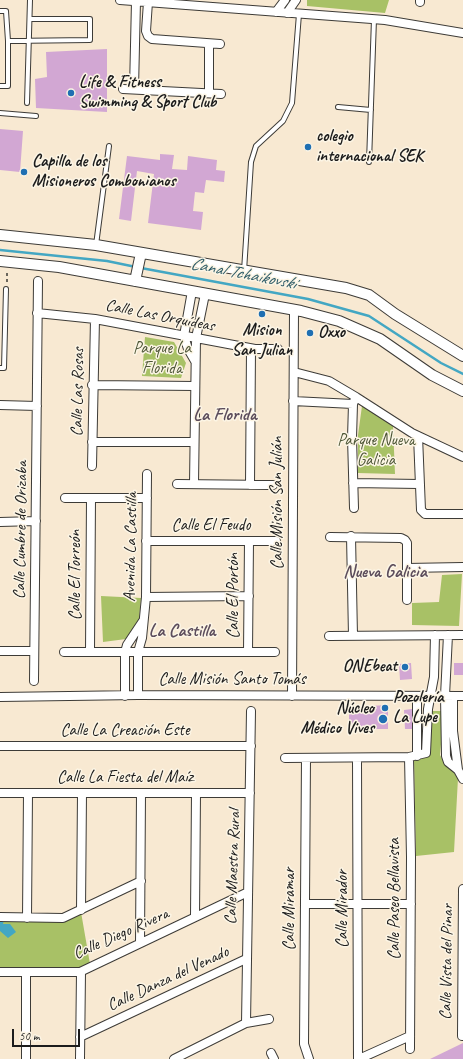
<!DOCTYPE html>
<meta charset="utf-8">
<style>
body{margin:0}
#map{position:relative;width:463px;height:1059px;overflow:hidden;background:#f8e9d2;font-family:Caveat,sans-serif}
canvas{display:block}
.scale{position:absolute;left:12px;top:1029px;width:68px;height:18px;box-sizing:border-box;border:2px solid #1c1c1c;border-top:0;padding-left:5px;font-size:12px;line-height:14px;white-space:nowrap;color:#1c1c1c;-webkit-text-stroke:3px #fcf5e5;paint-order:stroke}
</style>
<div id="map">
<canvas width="463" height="1059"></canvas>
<div class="scale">50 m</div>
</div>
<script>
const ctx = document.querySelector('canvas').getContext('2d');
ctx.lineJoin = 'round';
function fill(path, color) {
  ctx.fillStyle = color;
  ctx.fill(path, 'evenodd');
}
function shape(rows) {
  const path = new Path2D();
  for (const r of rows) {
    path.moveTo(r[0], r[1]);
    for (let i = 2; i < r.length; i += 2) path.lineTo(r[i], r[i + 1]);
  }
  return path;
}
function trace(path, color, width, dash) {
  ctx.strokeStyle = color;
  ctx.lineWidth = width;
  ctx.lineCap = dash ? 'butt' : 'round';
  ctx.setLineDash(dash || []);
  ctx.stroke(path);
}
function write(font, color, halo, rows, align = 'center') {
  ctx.font = font + ' Caveat,sans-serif';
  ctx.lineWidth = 3;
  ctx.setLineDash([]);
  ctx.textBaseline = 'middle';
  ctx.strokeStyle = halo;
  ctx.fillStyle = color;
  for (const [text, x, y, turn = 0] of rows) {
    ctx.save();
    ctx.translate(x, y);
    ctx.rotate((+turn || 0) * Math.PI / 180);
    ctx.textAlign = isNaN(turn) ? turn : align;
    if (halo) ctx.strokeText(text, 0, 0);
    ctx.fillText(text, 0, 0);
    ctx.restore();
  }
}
fill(shape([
 [307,0,389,0,385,13,307,6],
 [145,337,174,342,186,363,181,378,142,376],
 [362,406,393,426,395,474,358,473,358,435],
 [462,574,459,626,412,625,412,603,439,602,442,575],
 [101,596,141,598,139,619,126,639,103,642],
 [431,711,444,711,440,755,446,766,454,772,458,778,454,852,416,856,414,759,422,756],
 [81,912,90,964,81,969,0,970,0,920,22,920]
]), '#a8c166');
fill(shape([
 [0,920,4,920,3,924,10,924,16,932,8,938,0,931]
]), '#43a7c3');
trace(shape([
 [0,250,107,261,136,267],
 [141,268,308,299,369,316,441,363,463,374]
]), '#43a7c3', 2.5);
fill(shape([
 [107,49,107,112,36,108,35,79,47,77,46,52],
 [0,129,23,131,20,172,0,170],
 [160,154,174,155,172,169,187,170,188,156,217,160,216,170,225,171,224,182,206,180,204,193,195,192,193,211,203,212,201,230,148,223,154,174,137,171,131,221,119,219,127,156,160,160],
 [411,663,412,679,400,680,399,664],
 [454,663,463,663,463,675,454,675],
 [388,705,388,729,349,729,349,710,370,709,370,706],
 [412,709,412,729,405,729,404,710],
 [463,1043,463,1059,430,1059]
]), '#d2a7d3');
const service = shape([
 [0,11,6,11,8,41,90,40,90,19,30,19],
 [0,86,8,86,8,41],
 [27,103,30,0],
 [338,107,371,110],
 [0,113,36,116],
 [369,162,374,19],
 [96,245,109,146],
 [244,271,251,162,256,146,283,121,292,103,299,14],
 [0,368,4,368,6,289]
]);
const minor = shape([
 [120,0,385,20,463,33],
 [148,2,146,31,148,36,152,39,220,44],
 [420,2,420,0],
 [276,12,285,0],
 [287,13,296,0],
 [209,44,209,93],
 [123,89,221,94],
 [134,89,136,1],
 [192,291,184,336,188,349,195,361],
 [37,313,95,319,255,349,278,349],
 [294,372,329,381,356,397],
 [92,385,195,386],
 [293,401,353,404],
 [0,405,37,406],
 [418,436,421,510,425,514,463,514],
 [92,442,194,442],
 [92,466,95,319],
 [353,483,419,484],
 [177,484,273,485],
 [194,484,196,338,205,294],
 [250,485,251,349],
 [65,498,147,498],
 [354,508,352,438,353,404,356,397,412,433,463,457],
 [0,522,36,521],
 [351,536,353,636],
 [330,537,401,538,405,540,407,543,407,600],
 [146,541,276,541],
 [407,568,463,567],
 [146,597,249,596],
 [448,635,445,696,446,756,448,762,458,770,463,779],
 [329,636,463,635],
 [0,651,34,651],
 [64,652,275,652],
 [90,652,91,498],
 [248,652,249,541],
 [34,681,38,281],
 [138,695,138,652,142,638,146,597,147,474],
 [125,696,125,652,127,645,143,621],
 [292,696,294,310],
 [417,696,417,756],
 [453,696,453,731,458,770],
 [0,697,138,695,463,696],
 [0,746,251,746],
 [409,757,411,857,410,1049],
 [285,758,409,757,426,753,428,709,434,677,435,635],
 [306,758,304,1044,309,1059],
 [357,758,358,1059],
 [0,793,250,793],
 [305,904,411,904],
 [81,910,82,793],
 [195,916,196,793],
 [0,917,63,918,141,881],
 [27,918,28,793],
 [140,943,141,793],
 [0,972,80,972,248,892],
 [246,1023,251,711],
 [462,1036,463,889],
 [80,1037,246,959],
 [271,1053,274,1059],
 [26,1059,26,972],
 [80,1059,81,972],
 [174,1059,246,1023,269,1019],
 [359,1059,410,1036]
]);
const tertiary = shape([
 [0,235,96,245,346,288,369,295,395,314,463,356],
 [0,261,59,267,301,311,339,321,380,339,432,375,463,391],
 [135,281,141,253]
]);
trace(service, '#3d3b37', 6);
trace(minor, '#3d3b37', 10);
trace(tertiary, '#3d3b37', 12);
trace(shape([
 [7,282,7,272]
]), '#3d3b37', 1.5, [3, 3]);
trace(service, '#fff', 4);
trace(minor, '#fff', 8);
trace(tertiary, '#fff', 10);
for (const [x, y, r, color] of [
 [71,93,4,"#1f6fb2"],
 [308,147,4,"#1f6fb2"],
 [24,172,4,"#1f6fb2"],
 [262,314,4,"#1f6fb2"],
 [310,333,4,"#1f6fb2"],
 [405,667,4,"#1f6fb2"],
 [385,708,4,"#1f6fb2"],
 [383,719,5,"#1f6fb2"]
]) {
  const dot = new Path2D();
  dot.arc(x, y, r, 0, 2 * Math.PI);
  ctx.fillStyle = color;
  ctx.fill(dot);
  trace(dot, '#fcf5e5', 1.5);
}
write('bold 17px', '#1c1c1c', '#fcf5e5', [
 ["Life & Fitness",79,83],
 ["Swimming & Sport Club",79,103],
 ["colegio",316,137],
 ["internacional SEK",316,157],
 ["Capilla de los",32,162],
 ["Misioneros Combonianos",32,182],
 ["Mision",262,331,"center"],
 ["San Julian",262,351,"center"],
 ["Oxxo",318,333],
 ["ONEbeat",397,667,"right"],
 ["Pozolería",393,698],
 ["La Lupe",393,718],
 ["Núcleo",374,709,"right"],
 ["Médico Vives",374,729,"right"]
], 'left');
write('17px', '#1c1c1c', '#fcf5e5', [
 ["Calle Las Orquídeas",160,316,11],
 ["Calle Las Rosas",78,392,-89],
 ["Calle Misión San Julián",278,503,-90],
 ["Calle El Feudo",211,526],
 ["Calle Cumbre de Orizaba",21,530,-89],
 ["Avenida La Castilla",131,547,-89],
 ["Calle El Torreón",76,575,-90],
 ["Calle El Portón",234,596,-90],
 ["Calle Misión Santo Tomás",232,680],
 ["Calle La Creación Este",125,731],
 ["Calle La Fiesta del Maíz",125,778],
 ["Calle Maestra Rural",233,867,-88],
 ["Calle Paseo Bellavista",395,899,-90],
 ["Calle Miramar",290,909,-90],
 ["Calle Mirador",343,909,-90],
 ["Calle Diego Rivera",121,934,-24],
 ["Calle Vista del Pinar",447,962,-89],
 ["Calle Danza del Venado",168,979,-25]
]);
write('17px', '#4d5636', '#fcf5e5', [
 ["Parque La",162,349],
 ["Florida",162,369],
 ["Parque Nueva",376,441],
 ["Galicia",376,461]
]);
write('italic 18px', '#2e5b67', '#fcf5e5', [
 ["Canal Tchaikovski",243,274,11]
]);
write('bold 18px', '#5c4d5c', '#fcf5e5', [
 ["La Florida",225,415],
 ["Nueva Galicia",385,572],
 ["La Castilla",182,631]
]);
</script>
